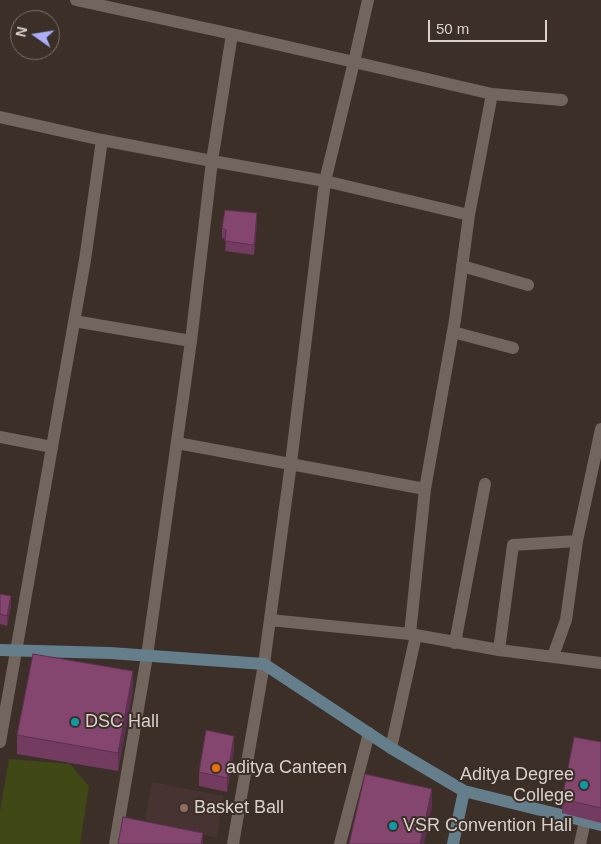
<!DOCTYPE html>
<style>
body{margin:0}
#map{position:relative;width:601px;height:844px;overflow:hidden;background:#3b2f28;font-family:Arial,sans-serif}
canvas{display:block}
.north{position:absolute;left:10px;top:10px;width:50px;height:50px;box-sizing:border-box;background:#3b2f28;border:1px solid #7a706a;border-radius:50%;rotate:283deg;font-size:14px;font-weight:700;line-height:20px;text-align:center;color:#d8d1cc}
.north::after{content:'';display:block;margin:auto;width:18px;height:22px;background:#aaaffb;clip-path:polygon(50% 0,100% 100%,50% 72%,0 100%)}
.scale{position:absolute;left:428px;top:20px;width:119px;height:22px;box-sizing:border-box;border:2px solid #d8d1cc;border-top:0;padding-left:6px;font-size:15px;line-height:18px;white-space:nowrap;color:#d8d1cc;-webkit-text-stroke:4px #3b2f28;paint-order:stroke}
</style>
<div id="map">
<canvas width="601" height="844"></canvas>
<div class="north">N</div>
<div class="scale">50 m</div>
</div>
<script>
const ctx = document.querySelector('canvas').getContext('2d');
ctx.lineJoin = 'round';
function fill(path, color) {
  ctx.fillStyle = color;
  ctx.fill(path, 'evenodd');
}
function shape(rows) {
  const path = new Path2D();
  for (const r of rows) {
    path.moveTo(r[0], r[1]);
    for (let i = 2; i < r.length; i += 2) path.lineTo(r[i], r[i + 1]);
  }
  return path;
}
function trace(path, color, width, dash) {
  ctx.strokeStyle = color;
  ctx.lineWidth = width;
  ctx.lineCap = dash ? 'butt' : 'round';
  ctx.setLineDash(dash || []);
  ctx.stroke(path);
}
function write(font, color, halo, rows, align = 'center') {
  ctx.font = font + ' Arial,sans-serif';
  ctx.lineWidth = 4;
  ctx.setLineDash([]);
  ctx.textBaseline = 'middle';
  ctx.strokeStyle = halo;
  ctx.fillStyle = color;
  for (const [text, x, y, turn = 0] of rows) {
    ctx.save();
    ctx.translate(x, y);
    ctx.rotate((+turn || 0) * Math.PI / 180);
    ctx.textAlign = isNaN(turn) ? turn : align;
    if (halo) ctx.strokeText(text, 0, 0);
    ctx.fillText(text, 0, 0);
    ctx.restore();
  }
}
fill(shape([
 [152,782,223,796,217,838,145,820]
]), '#483333');
fill(shape([
 [9,759,70,764,89,786,80,844,0,844,0,811]
]), '#404816');
trace(shape([
 [76,0,232,34,212,161,325,181,291,463,264,664,233,844],
 [368,0,354,62,492,94,562,100],
 [232,34,354,62,325,181,469,215],
 [0,117,102,140,85,260,0,742],
 [102,140,212,161,191,341,147,656,115,844],
 [462,266,528,285],
 [74,321,191,341],
 [453,332,513,348],
 [0,437,52,447],
 [177,443,425,489,410,634],
 [425,489,455,320,469,215,492,94],
 [270,620,410,634,499,650,601,663],
 [455,643,485,484],
 [499,650,513,545,577,541],
 [553,656,566,620,577,541,601,429],
 [391,748,416,635],
 [340,844,369,733],
 [580,844,585,821]
]), '#72655d', 12);
trace(shape([
 [0,650,110,653,264,664,391,748,464,791,601,825],
 [453,844,464,791]
]), '#657e8c', 12);
fill(shape([
 [257,223,254,255,225,251,226,239,222,238,222,228],
 [0,594,11,606,7,626,0,624],
 [133,690,118,771,17,754,17,735],
 [601,742,601,823,562,813,562,799],
 [234,750,227,792,199,786,199,772]
]), '#723b5f');
fill(shape([
 [257,213,257,223,254,255,254,245],
 [11,596,11,606,7,626,7,616],
 [133,671,133,690,118,771,118,753],
 [234,736,234,750,227,792,227,778],
 [432,789,432,808,424,844,420,844],
 [203,833,203,844,201,844]
]), '#5c304e');
const building = shape([
 [225,210,257,213,254,245,225,241,226,230,222,228,225,210],
 [0,594,11,596,7,616,0,614,0,594],
 [33,654,133,671,118,753,17,735,33,654],
 [206,730,234,736,227,778,199,772,206,730],
 [574,737,601,742,601,808,562,799,574,737],
 [365,774,432,789,420,844,349,844,365,774],
 [123,817,203,833,201,844,118,844,123,817]
]);
fill(building, '#84456f');
trace(building, '#5c304e', 1);
for (const [x, y, r, color] of [
 [75,722,5,"#0f9aa8"],
 [216,768,5,"#e8710a"],
 [584,785,5,"#0f9aa8"],
 [184,808,5,"#8d6e63"],
 [393,826,5,"#0f9aa8"]
]) {
  const dot = new Path2D();
  dot.arc(x, y, r, 0, 2 * Math.PI);
  ctx.fillStyle = color;
  ctx.fill(dot);
  trace(dot, '#3b2f28', 2);
}
write('18px', '#d8d1cc', '#3b2f28', [
 ["DSC Hall",85,722],
 ["aditya Canteen",226,768],
 ["Aditya Degree",574,775,"right"],
 ["College",574,796,"right"],
 ["Basket Ball",194,808],
 ["VSR Convention Hall",403,826]
], 'left');
</script>
